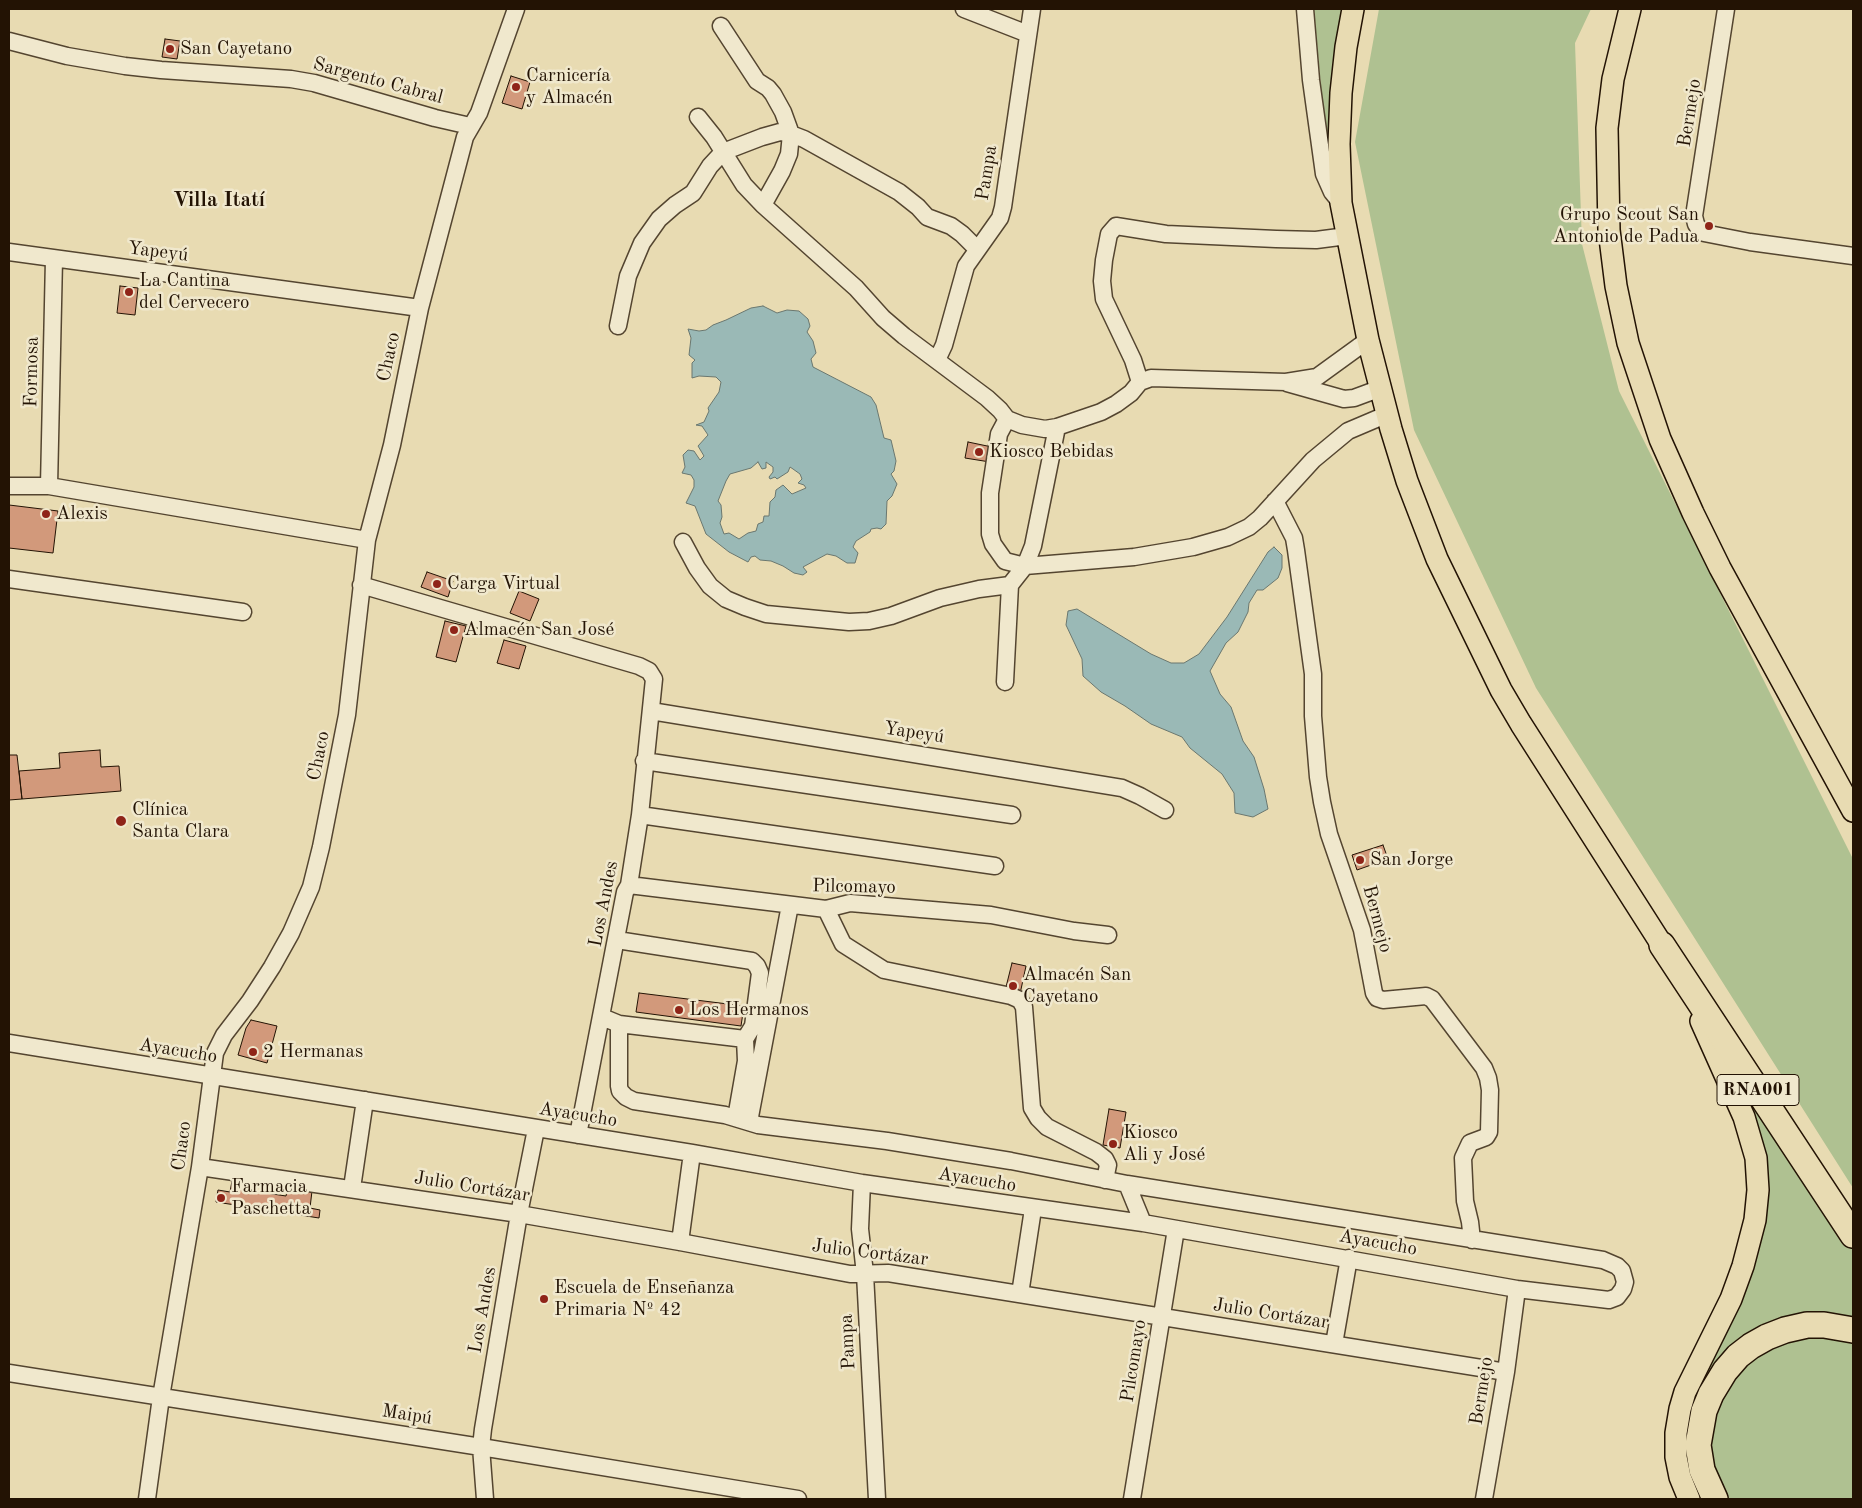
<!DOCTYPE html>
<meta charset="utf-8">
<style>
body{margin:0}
#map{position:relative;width:1862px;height:1508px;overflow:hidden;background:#e8dbb2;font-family:"Old Standard TT",serif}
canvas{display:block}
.frame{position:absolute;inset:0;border:10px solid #231304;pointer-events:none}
</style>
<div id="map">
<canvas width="1862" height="1508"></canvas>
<div class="frame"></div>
</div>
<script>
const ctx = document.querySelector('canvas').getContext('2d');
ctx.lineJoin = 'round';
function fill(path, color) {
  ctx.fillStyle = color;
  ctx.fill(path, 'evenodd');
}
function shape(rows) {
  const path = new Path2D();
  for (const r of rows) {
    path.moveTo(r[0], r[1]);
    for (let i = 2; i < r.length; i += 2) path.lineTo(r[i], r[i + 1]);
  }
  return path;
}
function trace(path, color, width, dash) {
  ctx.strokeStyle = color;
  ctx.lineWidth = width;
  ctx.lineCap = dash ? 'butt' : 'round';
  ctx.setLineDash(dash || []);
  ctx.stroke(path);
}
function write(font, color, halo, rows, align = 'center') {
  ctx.font = font + ' "Old Standard TT",serif';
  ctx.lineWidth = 5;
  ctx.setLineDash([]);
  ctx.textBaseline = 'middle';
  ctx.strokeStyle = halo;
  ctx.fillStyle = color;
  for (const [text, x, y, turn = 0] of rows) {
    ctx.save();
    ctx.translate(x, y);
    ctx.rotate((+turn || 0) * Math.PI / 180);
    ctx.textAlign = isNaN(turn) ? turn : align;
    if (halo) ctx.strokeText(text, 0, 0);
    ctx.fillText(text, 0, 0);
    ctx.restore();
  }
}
fill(shape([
 [1314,9,1346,9,1334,130,1327,156],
 [1379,9,1591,9,1575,43,1582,244,1619,391,1853,859,1853,1188,1536,688,1414,430,1355,142],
 [1754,1097,1853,1251,1853,1319,1817,1315,1708,1387,1708,1499,1697,1499,1683,1457,1687,1414,1757,1248,1747,1102],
 [1801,1333,1853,1339,1853,1499,1728,1499,1714,1475,1707,1438,1712,1411,1748,1359]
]), '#afc191');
const water = shape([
 [763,306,777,313,787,310,799,311,808,319,810,326,807,332,813,341,816,353,811,359,813,367,871,397,876,405,884,438,891,440,896,461,894,471,891,474,897,484,892,496,887,501,886,524,881,529,877,528,871,529,870,532,856,541,853,547,858,553,855,563,847,563,836,556,827,554,803,567,807,572,803,575,794,573,783,566,771,561,760,560,755,556,751,557,748,562,729,552,706,534,695,506,686,503,694,487,694,480,691,475,682,473,685,467,683,455,688,450,694,451,700,460,704,456,698,446,708,435,702,426,696,425,704,422,709,411,708,408,719,392,721,382,716,377,699,376,692,378,692,363,695,360,689,355,691,338,688,329,699,331,706,330,713,325,726,320,751,308,763,306],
 [758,462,762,469,766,468,766,462,773,467,773,472,769,477,770,479,775,477,777,479,788,472,790,467,793,469,800,474,802,479,798,483,804,485,806,488,792,494,783,485,776,490,775,497,770,502,769,516,764,516,763,522,758,524,756,531,748,533,739,539,729,533,724,534,720,523,722,517,721,505,718,501,726,481,730,474,751,468,758,462],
 [1274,547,1282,555,1282,568,1278,578,1263,590,1257,590,1249,603,1248,612,1238,632,1226,643,1210,671,1220,694,1231,707,1243,741,1254,757,1264,789,1268,809,1253,817,1235,813,1234,793,1222,774,1190,748,1182,737,1151,724,1125,706,1101,692,1083,676,1082,659,1066,625,1068,611,1077,609,1151,654,1171,663,1184,663,1199,654,1227,617,1268,552,1274,547]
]);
fill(water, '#9ab9b6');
trace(water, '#6a776f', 1);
const building = shape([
 [165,39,180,41,177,59,162,57,165,39],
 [511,76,530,82,522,109,502,103,511,76],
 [120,286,138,288,135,315,117,313,120,286],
 [968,442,992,447,990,462,965,458,968,442],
 [9,505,58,511,53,553,9,548,9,505],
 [427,572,453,581,448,597,421,587,427,572],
 [519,591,539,599,530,621,510,613,519,591],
 [445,621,466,626,456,662,436,657,445,621],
 [504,640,526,646,519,669,497,663,504,640],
 [100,750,101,767,119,766,121,791,22,799,19,771,60,768,59,753,100,750],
 [9,755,17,755,22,799,9,800,9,755],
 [1383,845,1388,859,1357,870,1352,855,1383,845],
 [1012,963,1026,966,1020,994,1005,991,1012,963],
 [639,993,744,1006,741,1026,636,1012,639,993],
 [251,1020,277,1026,267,1063,238,1055,246,1028,251,1020],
 [1109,1109,1126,1112,1120,1148,1103,1145,1109,1109],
 [232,1181,254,1184,253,1191,286,1196,288,1187,312,1191,310,1208,320,1210,319,1218,216,1202,218,1190,230,1192,232,1181]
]);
fill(building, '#d2997b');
trace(building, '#231304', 1);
const minor = shape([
 [964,9,1028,34],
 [1305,9,1311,80,1324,174,1332,192,1341,203],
 [1726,9,1694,216,1696,224,1699,229,1704,233,1750,242,1853,256],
 [721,26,757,81,768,88,773,94,783,112,791,134,789,154,782,171,763,205],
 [9,41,67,56,125,66,161,70,291,79,314,83,435,118,470,126],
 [698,117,714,137,744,185,763,205,856,288,883,318,904,336,987,398,1000,410,1007,419,1022,425,1045,429,1057,427,1101,412,1116,404,1131,393,1140,382,1133,360,1104,299,1102,281,1104,260,1109,234,1116,226,1166,234,1276,239,1316,240,1347,236],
 [9,252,420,308],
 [618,326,628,276,642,243,659,219,675,205,693,193,710,166,723,152,762,137,780,132,791,134,804,139,899,192,918,207,927,217,951,226,962,234,977,249],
 [937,360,944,345,966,266,1000,218,1003,207,1032,9],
 [1140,382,1151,378,1286,382,1317,377,1368,340],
 [1287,383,1344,399,1354,398,1381,388],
 [1007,419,999,434,990,493,990,534,993,544,1005,561,1025,566,1134,557,1193,547,1228,537,1249,527,1260,518,1313,460,1348,431,1388,414],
 [9,486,49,486,367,540],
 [49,486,54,259],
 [1275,501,1294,538,1296,550,1313,674,1313,716,1318,777,1322,802,1329,834,1362,930,1374,993,1377,998,1383,1000,1426,996,1432,999,1484,1068,1488,1078,1490,1090,1489,1132,1486,1137,1470,1143,1463,1158,1465,1201,1470,1222,1472,1240],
 [683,542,697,568,710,586,726,599,745,607,766,614,849,622,869,621,891,616,940,598,979,589,1010,585],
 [9,579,243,612],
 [361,585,639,666,649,671,654,679,640,815,629,885,625,892,578,1135],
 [1005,682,1010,585,1025,566,1033,546,1057,427],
 [651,711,1122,788,1140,796,1165,810],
 [644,761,1012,815],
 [640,815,995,866],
 [629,885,826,909,850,903,991,915,1074,931,1108,935],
 [826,909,843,944,884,970,1011,996,1020,1000,1024,1007,1032,1108,1038,1118,1047,1127,1096,1152,1105,1159,1108,1165,1105,1180],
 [617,940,752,961,757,966,760,973,753,1026,745,1039,746,1061,736,1118],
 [619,1024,745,1039],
 [9,1043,692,1153,862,1183,1143,1223,1517,1289,1609,1300,1617,1297,1623,1289,1625,1282,1622,1271,1617,1266,1603,1260,1127,1184,1011,1161,887,1141,758,1125,725,1115,634,1101,626,1097,620,1091,619,1086,619,1024,602,1017],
 [749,1122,790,905],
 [200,1167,519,1214,680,1242,850,1274,888,1273,1506,1372],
 [862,1183,860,1229,865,1274,877,1499],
 [1127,1184,1143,1223],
 [352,1188,365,1100],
 [680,1242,692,1153],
 [1020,1294,1033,1209],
 [1334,1344,1349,1258],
 [9,1373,481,1447,798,1499],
 [147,1499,161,1397,200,1167,215,1053,224,1035,250,1001,272,967,291,933,311,887,321,847,347,715,367,540,392,445,420,308,465,137,479,113,516,9],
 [485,1499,481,1447,483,1429,519,1214,536,1129],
 [1132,1499,1176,1229],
 [1484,1499,1506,1372,1517,1289]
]);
const major = shape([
 [1353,9,1346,47,1341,93,1339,144,1341,203,1368,340,1391,429,1407,481,1437,559,1501,690,1521,724,1662,945,1669,958],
 [1630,9,1613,79,1607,128,1609,230,1616,286,1628,343,1660,439,1693,513,1720,568,1853,811],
 [1689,1499,1680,1477,1676,1457,1676,1433,1680,1409,1685,1392,1731,1299,1743,1266,1755,1220,1758,1190,1756,1158,1744,1117,1701,1021]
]);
const highway = shape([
 [1662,945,1853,1235],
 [1715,1499,1702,1470,1698,1445,1704,1411,1711,1394,1725,1371,1738,1356,1751,1346,1767,1337,1785,1330,1807,1325,1824,1325,1853,1330]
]);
trace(minor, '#544530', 19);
trace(major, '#231304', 24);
trace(highway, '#231304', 28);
trace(minor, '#f0e8cd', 16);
trace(major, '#e8dbb2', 21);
trace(highway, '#e8dbb2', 25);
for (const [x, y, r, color] of [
 [170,49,5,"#8f2418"],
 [516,87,5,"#8f2418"],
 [1709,226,5,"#8f2418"],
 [129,292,5,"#8f2418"],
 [979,452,5,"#8f2418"],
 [46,514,5,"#8f2418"],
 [437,584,5,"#8f2418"],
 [454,630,5,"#8f2418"],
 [121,821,6,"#8f2418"],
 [1360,860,5,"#8f2418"],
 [1013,986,5,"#8f2418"],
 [679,1010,5,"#8f2418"],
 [253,1052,5,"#8f2418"],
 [1113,1144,5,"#8f2418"],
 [221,1198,5,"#8f2418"],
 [544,1299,5,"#8f2418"]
]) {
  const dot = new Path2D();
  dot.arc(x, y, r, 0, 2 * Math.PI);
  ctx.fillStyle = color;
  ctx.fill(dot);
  trace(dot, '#f0e8cd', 2);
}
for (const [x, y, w] of [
 [1758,1090,82]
]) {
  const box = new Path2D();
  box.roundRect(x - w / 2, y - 15.5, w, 31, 4);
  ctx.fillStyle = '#f0e8cd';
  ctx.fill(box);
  trace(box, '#231304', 1);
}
write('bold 18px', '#231304', null, [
 ["RNA001",1758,1090]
]);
write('19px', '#231304', '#f0e8cd', [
 ["San Cayetano",180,49],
 ["Carnicería",526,76],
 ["y Almacén",526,98],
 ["Grupo Scout San",1699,215,"right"],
 ["Antonio de Padua",1699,237,"right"],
 ["La Cantina",139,281],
 ["del Cervecero",139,303],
 ["Kiosco Bebidas",989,452],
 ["Alexis",56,514],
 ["Carga Virtual",447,584],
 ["Almacén San José",464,630],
 ["Clínica",132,810],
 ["Santa Clara",132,832],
 ["San Jorge",1370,860],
 ["Almacén San",1023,975],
 ["Cayetano",1023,997],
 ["Los Hermanos",689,1010],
 ["2 Hermanas",263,1052],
 ["Kiosco",1123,1133],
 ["Ali y José",1123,1155],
 ["Farmacia",231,1187],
 ["Paschetta",231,1209],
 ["Escuela de Enseñanza",554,1288],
 ["Primaria Nº 42",554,1310]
], 'left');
write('19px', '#231304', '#f0e8cd', [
 ["Sargento Cabral",378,81,15],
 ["Bermejo",1690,113,-81],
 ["Pampa",987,173,-81],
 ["Yapeyú",158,252,7],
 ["Chaco",389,357,-78],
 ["Formosa",32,372,-89],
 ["Yapeyú",914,733,9],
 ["Chaco",319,756,-79],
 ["Pilcomayo",854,887,1],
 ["Los Andes",604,904,-79],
 ["Bermejo",1377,919,75],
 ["Ayacucho",178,1051,9],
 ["Ayacucho",578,1115,9],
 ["Chaco",182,1146,-82],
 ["Ayacucho",977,1180,9],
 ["Julio Cortázar",472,1187,9],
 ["Ayacucho",1378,1243,10],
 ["Julio Cortázar",870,1253,7],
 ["Los Andes",483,1310,-80],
 ["Julio Cortázar",1271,1314,9],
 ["Pampa",848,1342,-93],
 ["Pilcomayo",1134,1361,-81],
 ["Bermejo",1482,1391,-81],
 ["Maipú",407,1415,9]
]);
write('bold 21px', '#231304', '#f0e8cd', [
 ["Villa Itatí",219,200]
]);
</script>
